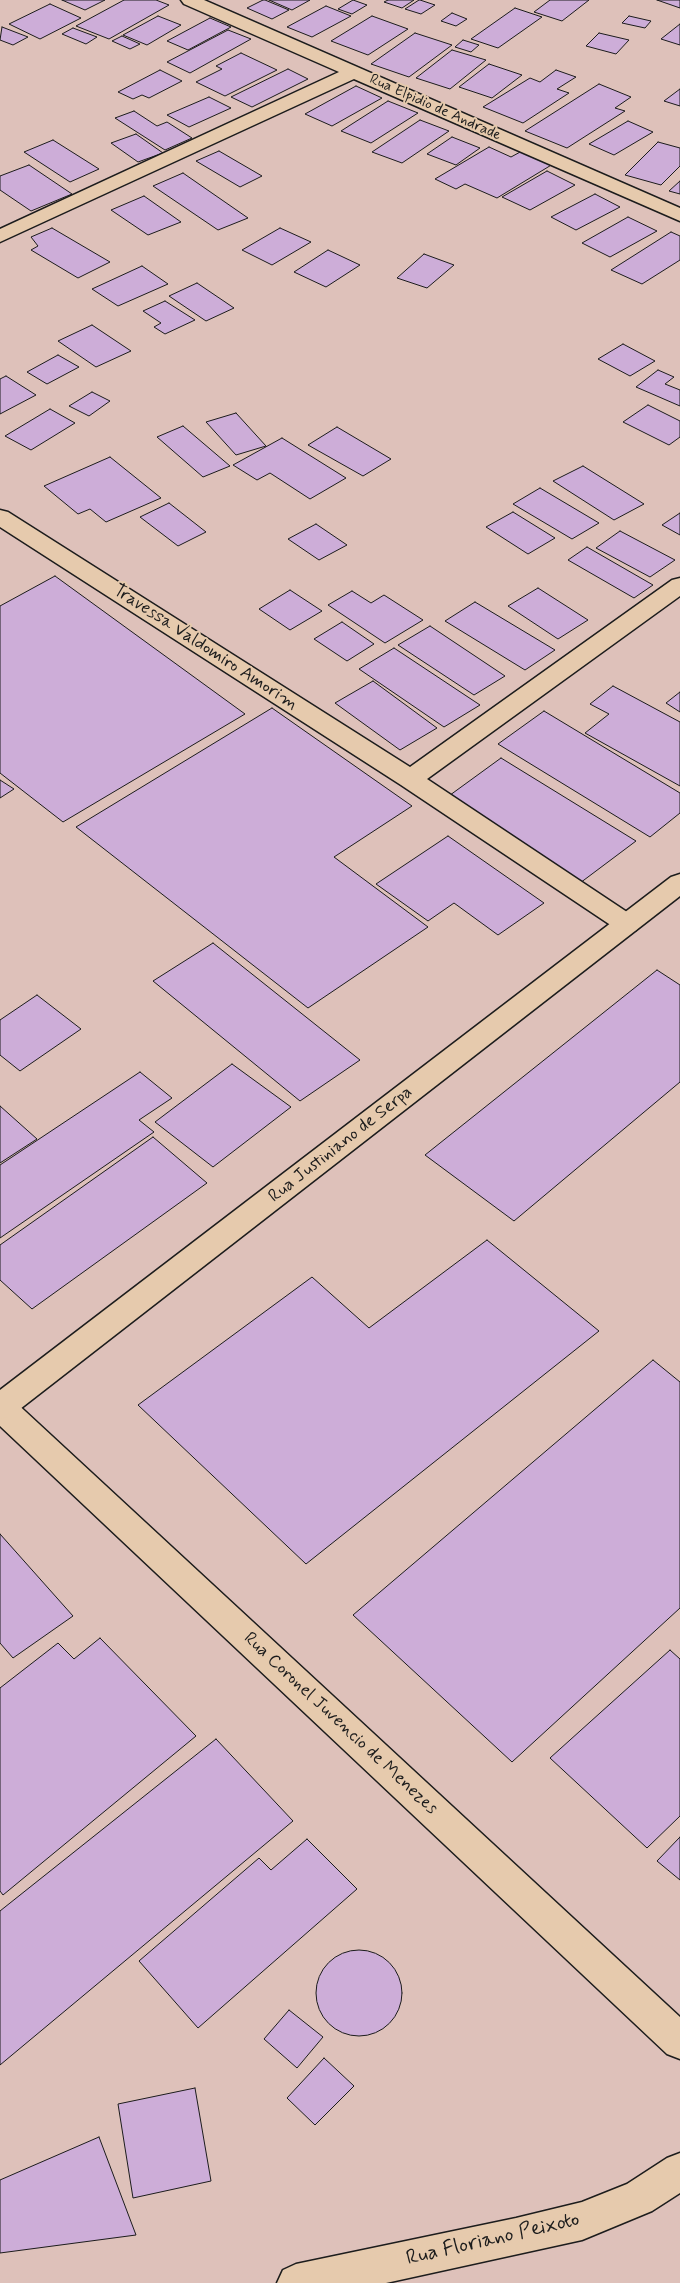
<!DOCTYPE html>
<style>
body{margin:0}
canvas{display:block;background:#dec1ba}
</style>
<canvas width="680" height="2283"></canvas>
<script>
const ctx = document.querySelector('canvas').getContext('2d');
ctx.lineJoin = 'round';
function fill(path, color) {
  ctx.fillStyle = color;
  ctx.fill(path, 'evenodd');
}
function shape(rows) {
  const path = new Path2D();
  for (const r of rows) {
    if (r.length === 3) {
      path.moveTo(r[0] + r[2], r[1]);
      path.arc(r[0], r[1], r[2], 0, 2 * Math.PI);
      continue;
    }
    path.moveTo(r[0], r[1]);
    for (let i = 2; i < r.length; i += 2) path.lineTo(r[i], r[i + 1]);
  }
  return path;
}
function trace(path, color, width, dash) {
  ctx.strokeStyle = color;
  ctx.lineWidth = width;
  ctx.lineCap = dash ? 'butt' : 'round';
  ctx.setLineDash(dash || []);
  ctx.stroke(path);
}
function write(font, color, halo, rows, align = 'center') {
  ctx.font = font + ' Mynerve,sans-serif';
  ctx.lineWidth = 4;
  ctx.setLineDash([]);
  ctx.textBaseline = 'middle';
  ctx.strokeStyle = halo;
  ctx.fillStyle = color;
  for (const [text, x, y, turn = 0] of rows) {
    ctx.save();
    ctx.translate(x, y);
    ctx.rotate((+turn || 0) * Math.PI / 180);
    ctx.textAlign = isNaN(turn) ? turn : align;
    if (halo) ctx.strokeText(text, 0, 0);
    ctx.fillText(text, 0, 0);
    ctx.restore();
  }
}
const building = shape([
 [62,0,105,0,85,10,62,0],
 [124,0,156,0,169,5,109,39,76,26,124,0],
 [263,0,265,0,289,10,272,19,247,8,263,0],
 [269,0,310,0,292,10,269,0],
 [353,0,367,5,352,14,338,9,353,0],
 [388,0,414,0,402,8,384,2,388,0],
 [419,0,420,0,435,5,421,14,405,9,419,0],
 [550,0,589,0,562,21,534,12,550,0],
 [657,0,680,0,680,8,657,0],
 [50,4,81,18,40,39,9,24,50,4],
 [326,6,351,16,312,37,287,27,326,6],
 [515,8,542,17,498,48,471,39,515,8],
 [452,13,467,19,456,26,441,21,452,13],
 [158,16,181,25,147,45,123,35,158,16],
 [372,16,408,29,368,55,331,41,372,16],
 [629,16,651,21,645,28,622,23,629,16],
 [210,18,231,27,188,50,167,41,210,18],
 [680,24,680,45,661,39,680,24],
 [2,27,28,37,13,45,0,40,2,27],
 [73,28,97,37,86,44,62,34,73,28],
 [228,30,251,39,190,73,167,62,228,30],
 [415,33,452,45,409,77,371,64,415,33],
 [599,33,629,40,616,54,586,46,599,33],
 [122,36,140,44,130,49,112,41,122,36],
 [463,40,479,45,471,52,455,47,463,40],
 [452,50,486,60,450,89,416,78,452,50],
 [241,53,277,70,225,96,196,82,222,69,216,66,241,53],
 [489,64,522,75,492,98,459,87,489,64],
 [288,69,308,79,252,107,231,97,288,69],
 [160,70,182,81,149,98,142,95,133,99,118,92,160,70],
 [556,70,576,77,557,89,569,93,523,123,483,107,530,78,540,82,556,70],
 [599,84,631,97,615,108,625,111,567,148,525,131,599,84],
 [356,86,382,98,332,126,305,114,356,86],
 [680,89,680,106,664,101,680,89],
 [209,97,231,108,189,127,167,115,209,97],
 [388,101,418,113,371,143,341,131,388,101],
 [134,111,157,126,167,122,192,138,165,150,115,118,134,111],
 [420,120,449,131,402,163,372,152,420,120],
 [628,121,653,132,614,155,589,144,628,121],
 [136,134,163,153,138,162,111,143,136,134],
 [452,137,480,148,456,165,427,154,452,137],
 [53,140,99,169,70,182,24,152,53,140],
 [658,142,680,148,680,166,661,185,625,175,658,142],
 [489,147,511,157,522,151,553,164,497,198,465,184,456,189,435,179,489,147],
 [219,151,262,176,240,187,196,161,219,151],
 [29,165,72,194,31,211,0,190,0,176,29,165],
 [547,171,575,185,530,210,502,197,547,171],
 [183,173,248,218,218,230,153,186,183,173],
 [680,181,680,194,669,191,680,181],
 [595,194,620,207,576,230,551,217,595,194],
 [144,196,181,222,148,235,111,210,144,196],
 [628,217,657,231,610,257,582,243,628,217],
 [52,228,110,262,78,278,31,250,38,246,31,237,52,228],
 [280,228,311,242,272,265,242,250,280,228],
 [671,232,680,236,680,260,642,284,611,270,671,232],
 [328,250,360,265,326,287,294,272,328,250],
 [424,254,454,265,427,288,397,278,424,254],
 [142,266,168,284,118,306,92,289,142,266],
 [197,283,234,308,206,321,169,296,197,283],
 [165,301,195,320,165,334,154,327,161,323,143,311,165,301],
 [92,325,131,351,96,367,58,341,92,325],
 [623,344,655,361,630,376,598,359,623,344],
 [58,355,79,367,47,384,27,372,58,355],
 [658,370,674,377,665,384,680,390,680,406,636,387,658,370],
 [6,376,36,395,0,414,0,379,6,376],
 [92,392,110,401,89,416,69,406,92,392],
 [648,405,680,421,680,437,669,445,623,422,648,405],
 [50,409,75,423,31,450,5,436,50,409],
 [236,413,266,446,236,455,206,422,236,413],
 [183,426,230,466,203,477,157,437,183,426],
 [337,427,391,459,363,476,308,445,337,427],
 [282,438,346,478,310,499,270,473,257,480,233,465,282,438],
 [110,457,161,498,106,522,90,509,78,514,44,486,110,457],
 [583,466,644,504,614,520,553,481,583,466],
 [540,488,599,523,572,539,513,504,540,488],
 [169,503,206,532,178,546,140,517,169,503],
 [513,512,555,538,528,554,486,527,513,512],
 [680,513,680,535,662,525,680,513],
 [316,524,347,545,319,560,288,539,316,524],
 [620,531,675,560,650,577,596,548,620,531],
 [587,547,653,585,634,598,568,560,587,547],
 [55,576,245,714,63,822,0,773,0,606,55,576],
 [538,588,588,620,558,639,508,606,538,588],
 [290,590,322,611,290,630,259,609,290,590],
 [352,591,371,603,384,595,423,620,385,643,328,605,352,591],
 [475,602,555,650,525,670,445,621,475,602],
 [342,622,374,644,347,661,314,639,342,622],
 [430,626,505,676,474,695,398,645,430,626],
 [394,648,480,705,444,727,359,669,394,648],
 [373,681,437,728,400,750,335,703,373,681],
 [613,686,680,722,680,786,585,733,609,714,590,704,613,686],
 [680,692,680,712,666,703,680,692],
 [272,708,412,806,334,857,428,927,308,1008,76,827,272,708],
 [544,711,680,793,680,813,650,837,498,744,544,711],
 [501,758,636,841,580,883,446,798,501,758],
 [0,780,14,789,0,798,0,780],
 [448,836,544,903,498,935,454,903,428,921,376,884,448,836],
 [213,943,360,1060,300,1101,153,981,213,943],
 [657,970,680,985,680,1082,514,1221,425,1155,657,970],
 [37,995,81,1029,20,1071,0,1055,0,1020,37,995],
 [232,1064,291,1107,213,1167,155,1122,232,1064],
 [140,1072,172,1098,139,1120,154,1132,0,1238,0,1165,140,1072],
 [0,1106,37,1139,0,1163,0,1106],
 [153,1137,207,1183,32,1309,0,1280,0,1245,153,1137],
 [487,1240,599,1331,306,1564,138,1405,312,1277,369,1328,487,1240],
 [653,1360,680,1382,680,1608,512,1762,353,1615,653,1360],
 [0,1534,73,1616,13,1658,0,1643,0,1534],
 [100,1638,196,1736,3,1895,0,1891,0,1688,58,1643,74,1659,100,1638],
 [670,1650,680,1659,680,1816,647,1848,550,1758,670,1650],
 [216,1739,293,1821,0,2065,0,1911,216,1739],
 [680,1837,680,1880,657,1861,680,1837],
 [307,1839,357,1889,198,2028,139,1961,259,1858,271,1870,307,1839],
 [359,1993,43],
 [289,2010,323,2037,297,2068,264,2039,289,2010],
 [324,2058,354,2086,315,2125,287,2098,324,2058],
 [195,2088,211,2181,133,2198,118,2104,195,2088],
 [99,2137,136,2235,0,2253,0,2180,99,2137]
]);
fill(building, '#cdadd8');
trace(building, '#1c1c1c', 1);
const minor = shape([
 [181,0,204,0,680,208,680,221,354,79,0,242,0,229,339,72,184,4,181,0],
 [0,510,8,512,410,767,672,580,680,578,680,596,427,779,636,918,640,924,636,930,627,933,618,930,401,785,0,527,0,510],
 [0,1396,12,1399,680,2017,680,2059,667,2054,0,1426,0,1396],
 [680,2153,680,2193,652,2211,582,2240,386,2283,277,2283,283,2270,296,2264,516,2218,582,2202,627,2184,667,2158,680,2153]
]);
const major = shape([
 [680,874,680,896,11,1416,0,1419,0,1390,671,877,680,874]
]);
trace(minor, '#1c1c1c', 3);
trace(major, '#1c1c1c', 3);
fill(minor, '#e6caad');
fill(major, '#e6caad');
write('15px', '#1c1c1c', '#e6caad', [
 ["Rua Elpidio de Andrade",435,108,24]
]);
write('18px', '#1c1c1c', '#e6caad', [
 ["Travessa Valdomiro Amorim",205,648,33],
 ["Rua Justiniano de Serpa",341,1145,-38],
 ["Rua Coronel Juvencio de Menezes",340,1724,43]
]);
write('21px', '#1c1c1c', '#e6caad', [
 ["Rua Floriano Peixoto",493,2240,-13]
]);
</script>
